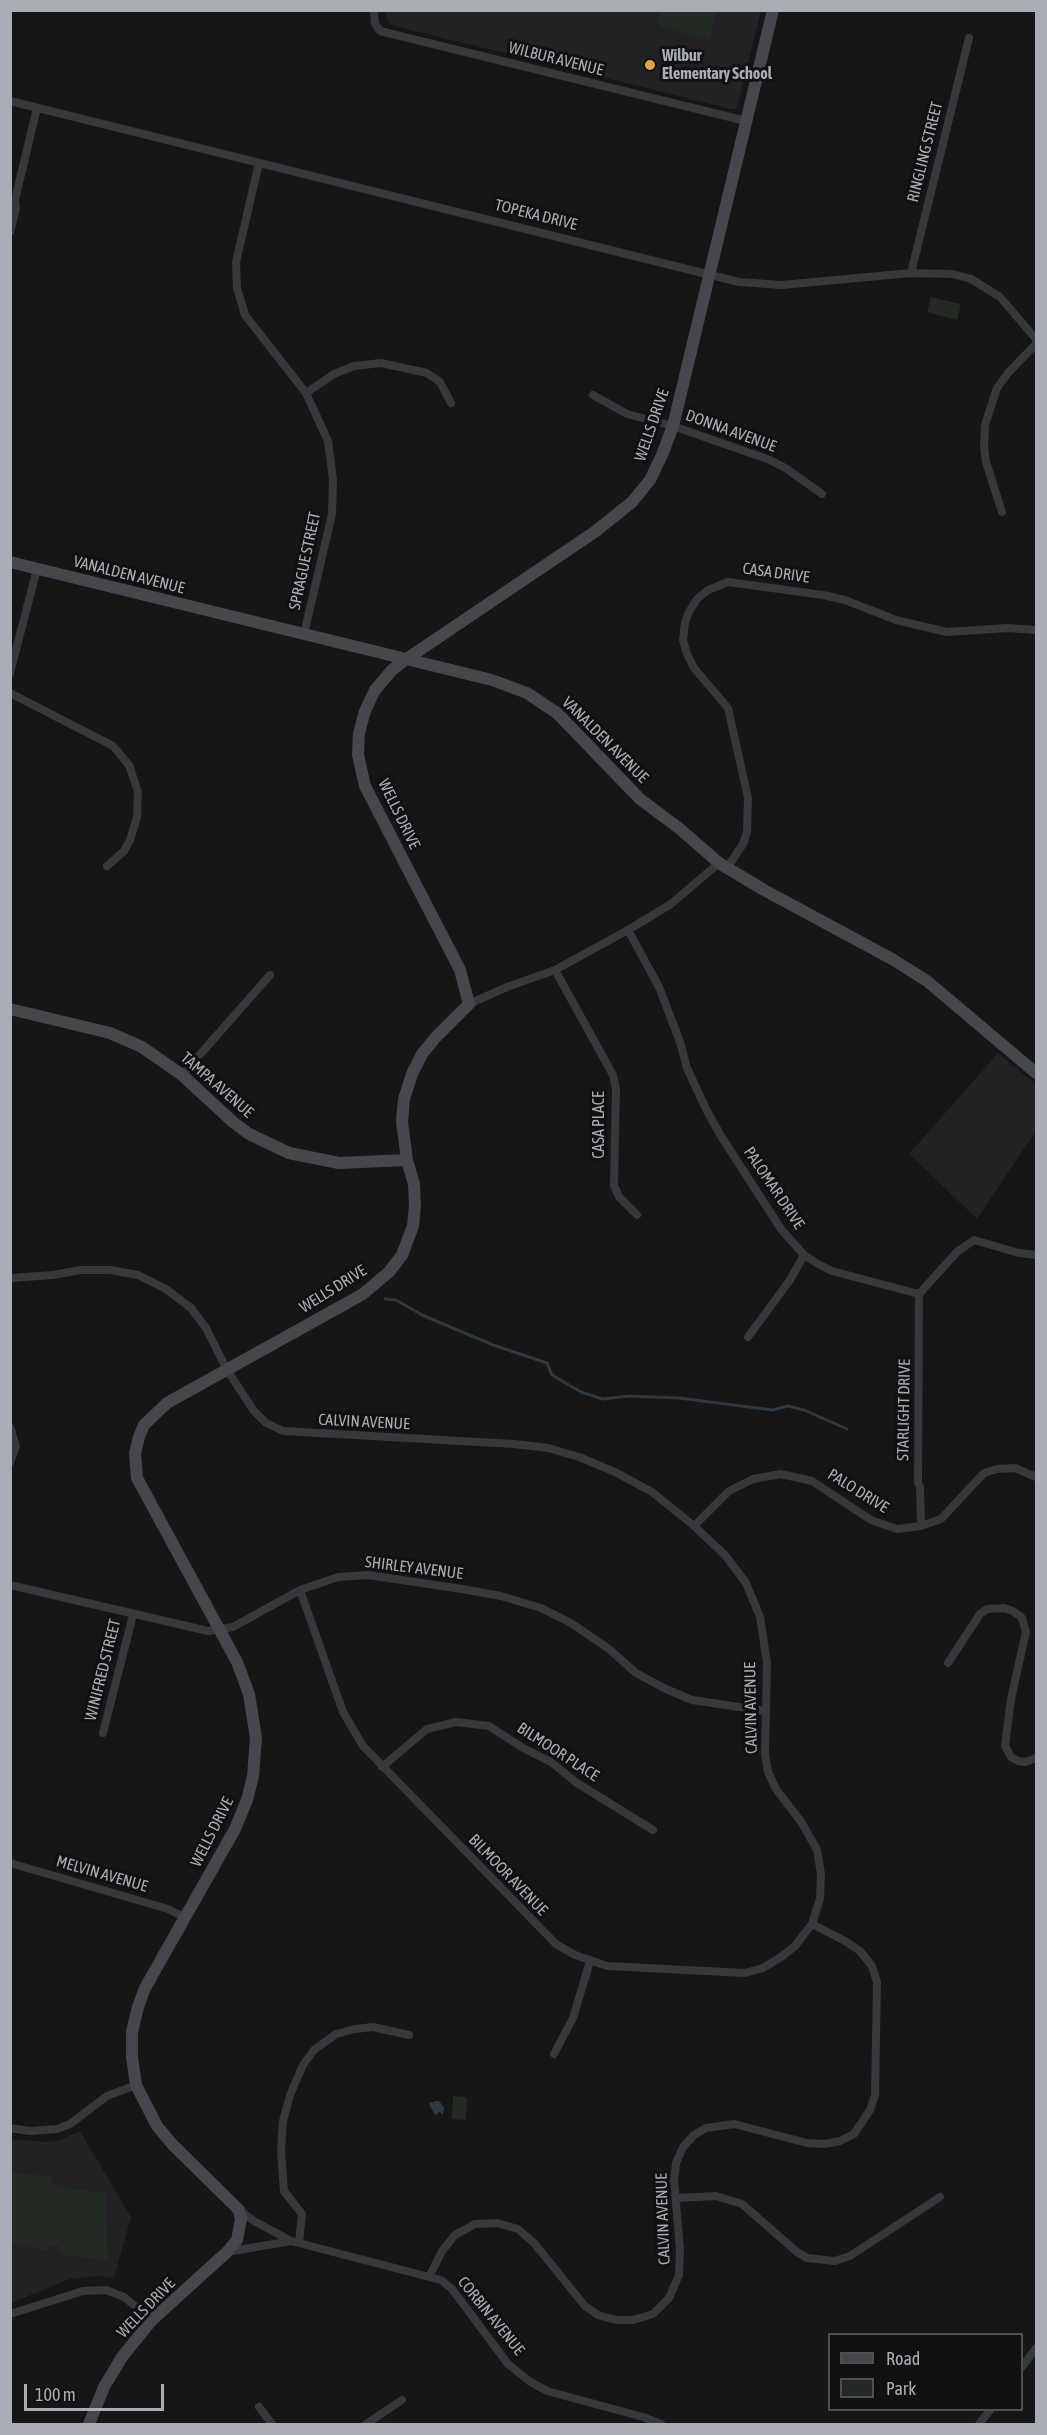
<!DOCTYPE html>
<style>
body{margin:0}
#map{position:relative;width:1047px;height:2435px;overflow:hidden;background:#161617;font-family:"Asap Condensed",sans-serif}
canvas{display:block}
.frame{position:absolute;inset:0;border:12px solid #a9aeb6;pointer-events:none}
.legend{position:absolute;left:828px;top:2333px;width:195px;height:78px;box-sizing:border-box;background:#111112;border:2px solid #4e5054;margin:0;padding:8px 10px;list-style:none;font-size:18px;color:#a9aeb6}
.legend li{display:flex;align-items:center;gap:12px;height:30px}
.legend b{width:30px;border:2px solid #4e5054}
.scale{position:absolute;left:24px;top:2384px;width:140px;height:27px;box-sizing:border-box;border:3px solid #a9aeb6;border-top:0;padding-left:8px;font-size:18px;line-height:21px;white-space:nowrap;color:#a9aeb6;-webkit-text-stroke:4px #111112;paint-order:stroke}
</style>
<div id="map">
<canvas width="1047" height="2435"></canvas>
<div class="frame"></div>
<ul class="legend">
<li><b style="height:8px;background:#45474c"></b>Road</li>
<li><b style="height:16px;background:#222a23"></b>Park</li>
</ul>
<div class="scale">100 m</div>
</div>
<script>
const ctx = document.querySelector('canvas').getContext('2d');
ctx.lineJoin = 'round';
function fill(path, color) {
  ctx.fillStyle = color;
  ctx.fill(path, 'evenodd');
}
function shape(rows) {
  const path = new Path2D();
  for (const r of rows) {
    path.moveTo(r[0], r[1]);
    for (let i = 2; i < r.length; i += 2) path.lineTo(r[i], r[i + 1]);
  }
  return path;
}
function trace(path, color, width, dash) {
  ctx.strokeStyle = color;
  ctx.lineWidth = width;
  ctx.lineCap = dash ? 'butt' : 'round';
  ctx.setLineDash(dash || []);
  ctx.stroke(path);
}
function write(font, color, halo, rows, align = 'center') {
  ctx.font = font + ' "Asap Condensed",sans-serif';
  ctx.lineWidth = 6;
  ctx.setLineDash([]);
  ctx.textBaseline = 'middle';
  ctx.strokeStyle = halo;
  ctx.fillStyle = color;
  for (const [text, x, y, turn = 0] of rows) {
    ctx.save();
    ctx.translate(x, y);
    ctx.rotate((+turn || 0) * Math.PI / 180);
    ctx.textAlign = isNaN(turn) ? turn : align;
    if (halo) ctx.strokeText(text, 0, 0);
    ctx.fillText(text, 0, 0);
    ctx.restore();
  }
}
fill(shape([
 [385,11,761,11,738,105,736,109,731,109,391,25,386,18],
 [998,1053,1036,1085,1036,1131,977,1219,909,1154],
 [80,2131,131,2217,114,2278,97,2276,70,2279,11,2303,10,2139,47,2142,59,2140]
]), '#222224');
fill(shape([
 [660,11,717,11,710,40,661,27,657,21],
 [931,297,961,304,957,320,927,312],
 [453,2096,467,2097,466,2120,452,2119],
 [11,2173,52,2176,54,2186,106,2193,108,2260,62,2255,59,2253,58,2245,49,2246,47,2250,41,2250,11,2243]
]), '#222a23');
fill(shape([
 [436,2101,439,2101,444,2107,443,2115,440,2112,435,2115,430,2106,429,2103]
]), '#30393f');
trace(shape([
 [385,1299,396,1300,422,1315,493,1345,547,1363,552,1375,581,1392,603,1399,629,1396,679,1398,772,1410,788,1406,804,1410,847,1429]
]), '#30393f', 3);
trace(shape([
 [374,10,375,24,380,31,746,121],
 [10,101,739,282,782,285,911,273,953,274,971,279,1000,297,1036,339],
 [259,163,236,262,237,288,245,315,306,393,328,441,333,480,332,514,304,634],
 [10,232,16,209,15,200,37,108],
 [911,273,969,38],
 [306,393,334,374,354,366,381,363,427,373,440,382,451,403],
 [593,395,627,414,673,426,770,460,787,469,822,494],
 [1002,512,986,462,984,447,985,425,997,388,1008,373,1036,344],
 [10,673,37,569],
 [10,693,113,746,129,765,138,792,137,817,130,840,124,851,107,866],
 [727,868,743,844,747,832,748,798,728,708,694,668,687,654,683,640,685,622,689,612,697,599,708,590,728,582,823,595,845,600,896,620,947,632,1007,628,1036,630],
 [628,930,659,987,680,1042,687,1068,706,1109,721,1136,781,1229,804,1255,818,1264,832,1271,919,1294],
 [555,970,613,1075,616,1089,614,1185,619,1197,637,1215],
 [469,1004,507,987,555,970,628,930,671,904,719,863],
 [182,1075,270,975],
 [10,1278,53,1275,81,1270,110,1270,138,1275,166,1289,191,1308,206,1328,227,1370,254,1411,266,1423,283,1431,514,1444,548,1448,579,1457,615,1472,652,1492,694,1526,725,1555,746,1583,760,1617,767,1663,765,1754,768,1772,776,1789,802,1823,817,1850,821,1874,820,1899,812,1924,795,1946,781,1957,763,1968,745,1973,607,1966,575,1955,556,1944,363,1746,343,1712,300,1590],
 [919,1294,918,1483,920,1487,921,1526],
 [919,1294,957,1252,974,1240,1019,1253,1036,1255],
 [748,1337,790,1280,804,1255],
 [10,1427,16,1446,10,1463],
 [694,1526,729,1491,753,1479,781,1474,812,1481,871,1520,897,1529,921,1526,941,1519,984,1473,997,1469,1015,1468,1036,1477],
 [10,1585,208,1631,233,1627,300,1590,338,1577,368,1575,462,1589,501,1596,541,1608,571,1623,609,1649,636,1673,666,1689,692,1700,766,1711],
 [948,1663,980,1614,987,1609,1004,1608,1013,1611,1022,1618,1026,1632,1011,1699,1005,1746,1011,1757,1018,1761,1025,1762,1036,1758],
 [103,1733,133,1615],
 [382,1767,427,1729,456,1722,489,1726,523,1748,551,1762,577,1783,653,1830],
 [10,1863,168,1909,184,1917],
 [554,2054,573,2018,590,1961],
 [10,2128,30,2131,57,2129,70,2124,107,2096,136,2085],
 [676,2198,716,2196,742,2204,797,2252,807,2258,835,2261,850,2256,940,2197],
 [239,2210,254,2221,291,2241,441,2280,452,2289,508,2364,529,2381,547,2391,643,2417,661,2424],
 [299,2243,302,2214,284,2191,281,2150,283,2121,290,2095,303,2065,314,2050,336,2034,355,2029,373,2027,409,2035],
 [227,2252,291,2241],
 [430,2275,442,2251,455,2235,475,2224,497,2223,518,2229,534,2243,585,2306,598,2315,616,2320,633,2320,653,2314,669,2298,679,2275,680,2249,674,2180,676,2163,683,2147,694,2135,706,2128,734,2124,807,2143,825,2144,840,2141,854,2134,870,2110,875,2095,877,1982,872,1966,860,1951,845,1941,812,1924],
 [10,2314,83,2291,106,2290,124,2297,152,2320],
 [1022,2367,1036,2348],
 [259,2407,272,2424],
 [366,2424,402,2400],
 [979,2424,990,2410]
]), '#37383c', 8);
trace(shape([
 [10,562,492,680,527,693,557,713,640,799,680,829,719,863,764,890,892,959,927,981,1036,1073],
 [10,1009,110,1033,142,1047,182,1075,233,1122,249,1134,289,1153,339,1163,407,1160],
 [89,2424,104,2387,122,2357,152,2320,227,2252,237,2240,241,2219,239,2210,172,2144,157,2126,136,2085,132,2057,132,2032,138,2007,145,1988,235,1829,247,1800,253,1776,256,1738,249,1694,237,1662,137,1478,135,1453,139,1437,144,1425,167,1403,363,1294,389,1272,402,1255,413,1226,415,1206,414,1184,407,1160,402,1122,404,1099,412,1074,422,1054,436,1037,469,1004,460,970,365,786,358,755,359,733,365,711,375,690,392,670,405,660,596,531,632,502,650,480,662,455,673,426,773,10]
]), '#45474c', 12);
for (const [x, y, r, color] of [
 [650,65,6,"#e2a443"]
]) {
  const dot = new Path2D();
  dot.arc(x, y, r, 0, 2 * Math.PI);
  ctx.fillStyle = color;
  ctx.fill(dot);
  trace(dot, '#111112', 2);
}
write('bold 16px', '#a9aeb6', '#111112', [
 ["Wilbur",662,56],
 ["Elementary School",662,74]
], 'left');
write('16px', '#a9aeb6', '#111112', [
 ["WILBUR AVENUE",556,59,14],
 ["RINGLING STREET",925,152,-76],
 ["TOPEKA DRIVE",536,215,14],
 ["WELLS DRIVE",652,425,-71],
 ["DONNA AVENUE",731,431,20],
 ["SPRAGUE STREET",305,561,-78],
 ["CASA DRIVE",776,573,8],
 ["VANALDEN AVENUE",129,575,14],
 ["VANALDEN AVENUE",605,740,45],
 ["WELLS DRIVE",399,814,64],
 ["TAMPA AVENUE",217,1085,41],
 ["CASA PLACE",599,1125,-90],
 ["PALOMAR DRIVE",774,1188,56],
 ["WELLS DRIVE",333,1289,-32],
 ["STARLIGHT DRIVE",904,1410,-89],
 ["CALVIN AVENUE",364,1422,3],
 ["PALO DRIVE",858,1491,32],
 ["SHIRLEY AVENUE",414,1568,7],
 ["WINIFRED STREET",103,1670,-76],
 ["CALVIN AVENUE",751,1708,-91],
 ["BILMOOR PLACE",558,1752,33],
 ["WELLS DRIVE",212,1832,-63],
 ["MELVIN AVENUE",102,1874,16],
 ["BILMOOR AVENUE",508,1875,46],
 ["CALVIN AVENUE",663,2219,-92],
 ["WELLS DRIVE",146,2308,-46],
 ["CORBIN AVENUE",491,2316,51]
]);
</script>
